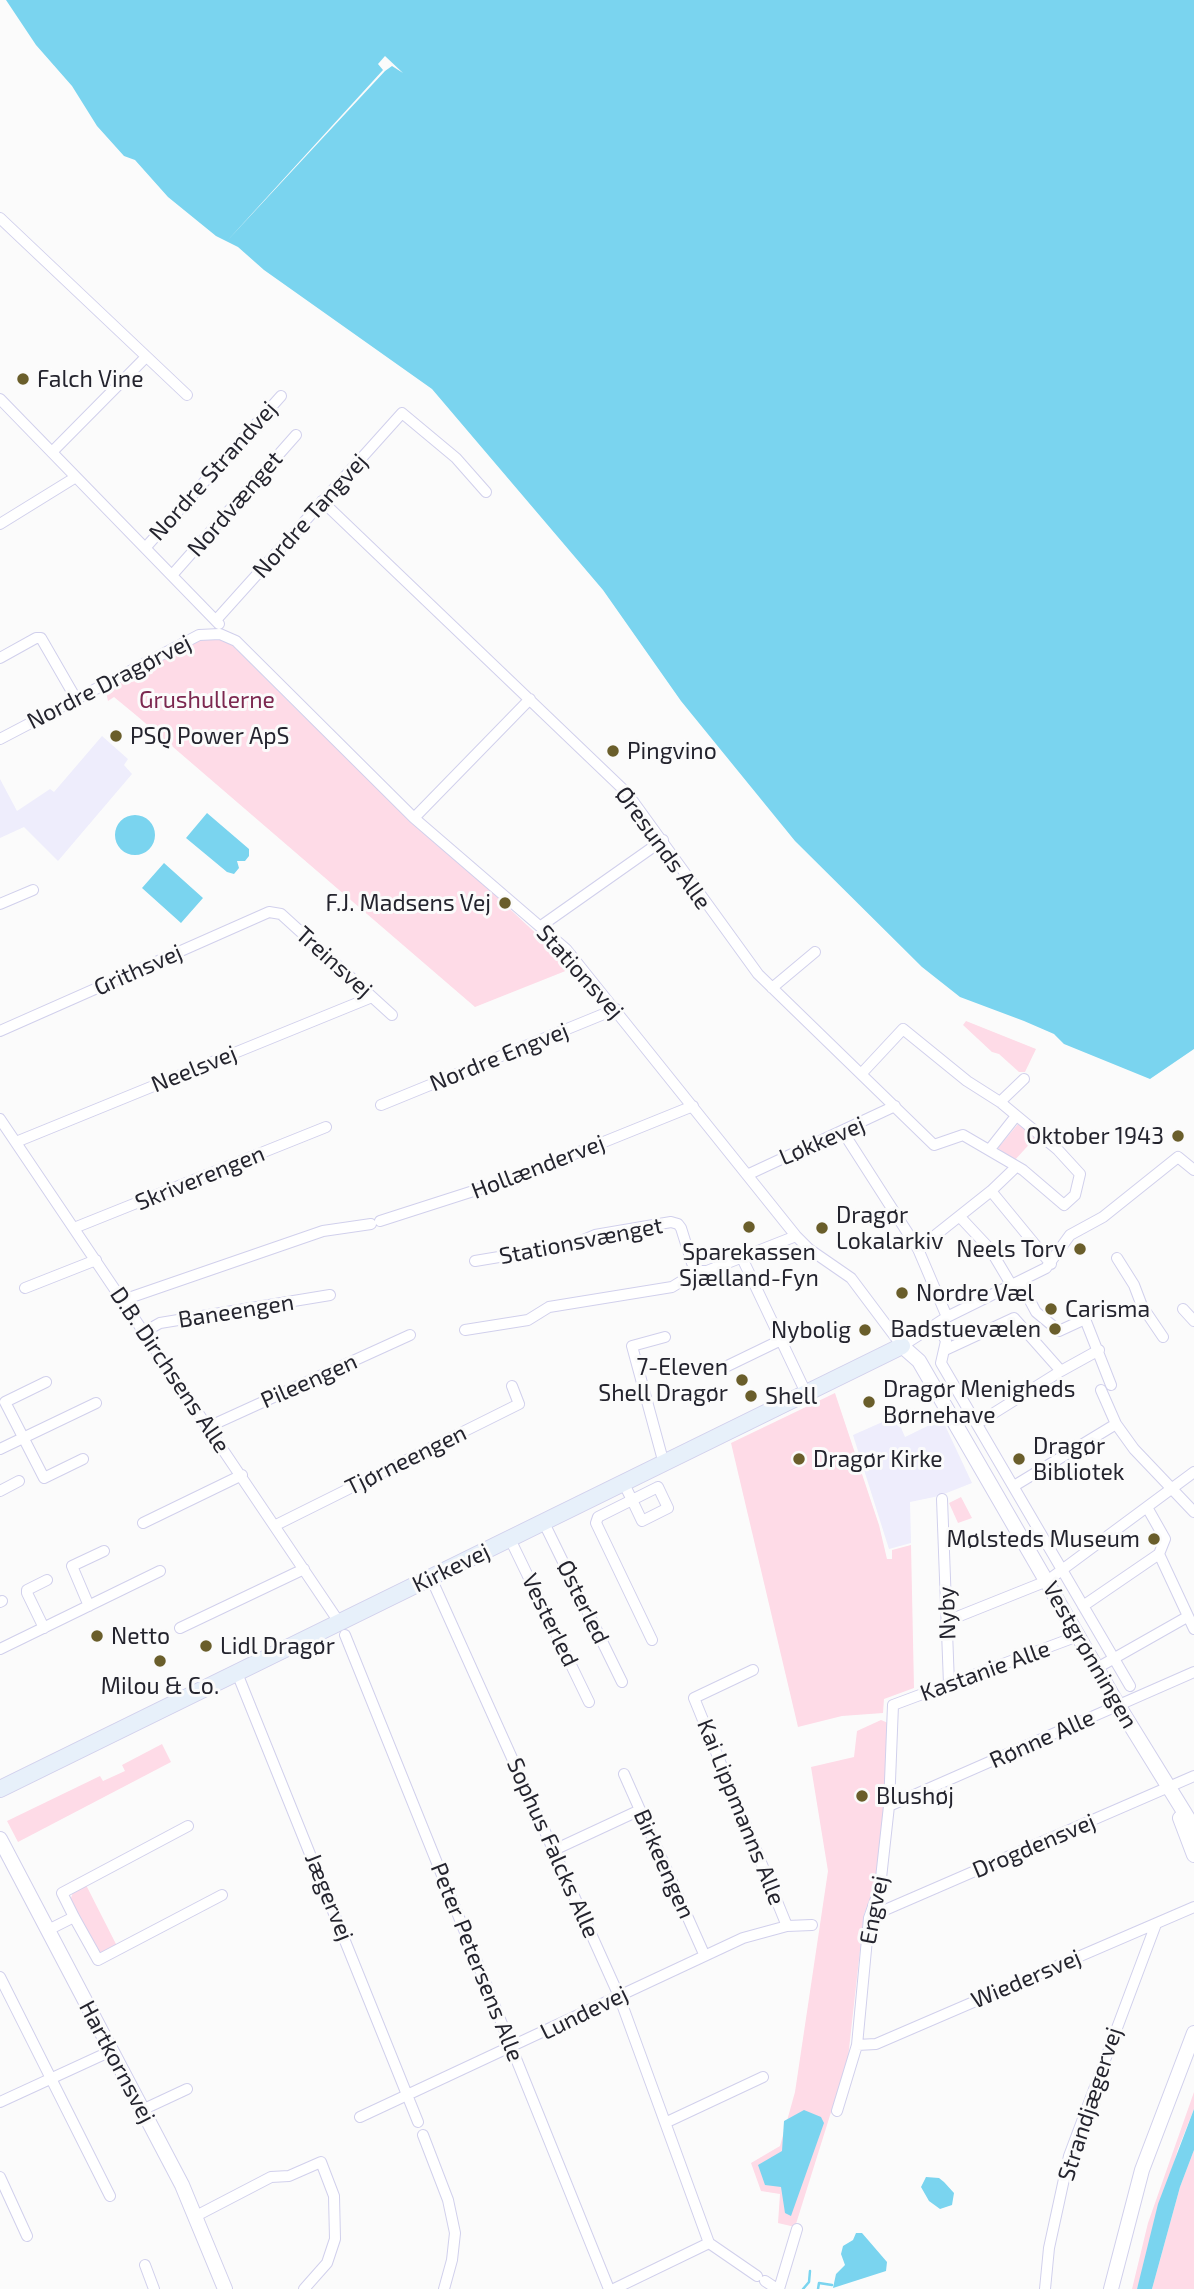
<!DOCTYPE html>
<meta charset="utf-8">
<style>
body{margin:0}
canvas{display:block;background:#fbfbfb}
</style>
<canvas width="1194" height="2289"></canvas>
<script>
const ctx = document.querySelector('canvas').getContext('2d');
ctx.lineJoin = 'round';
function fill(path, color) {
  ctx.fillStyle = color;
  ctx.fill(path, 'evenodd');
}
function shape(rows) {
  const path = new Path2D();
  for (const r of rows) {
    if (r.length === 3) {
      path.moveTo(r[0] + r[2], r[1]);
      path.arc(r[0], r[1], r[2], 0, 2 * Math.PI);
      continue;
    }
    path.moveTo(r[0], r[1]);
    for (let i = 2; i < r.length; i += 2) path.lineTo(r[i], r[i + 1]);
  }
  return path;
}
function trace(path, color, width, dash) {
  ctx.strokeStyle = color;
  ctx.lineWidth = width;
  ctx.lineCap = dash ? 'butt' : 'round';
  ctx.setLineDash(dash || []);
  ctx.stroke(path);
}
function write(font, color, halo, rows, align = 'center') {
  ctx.font = font + ' "Exo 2",sans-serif';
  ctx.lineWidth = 6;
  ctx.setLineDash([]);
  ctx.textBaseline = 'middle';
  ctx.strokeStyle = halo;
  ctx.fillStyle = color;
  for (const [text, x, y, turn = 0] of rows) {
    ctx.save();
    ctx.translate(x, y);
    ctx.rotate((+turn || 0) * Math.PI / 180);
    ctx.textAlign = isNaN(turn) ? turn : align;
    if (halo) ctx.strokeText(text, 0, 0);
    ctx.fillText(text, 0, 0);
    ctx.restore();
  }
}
fill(shape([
 [102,736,128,759,124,765,132,774,58,861,24,827,0,838,0,779,17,811,50,789,54,792],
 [896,1416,905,1437,942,1419,972,1483,939,1496,910,1502,911,1543,889,1549,853,1435]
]), '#eeedfc');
fill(shape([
 [214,637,232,645,301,714,573,968,475,1007,137,716,114,697,108,701,105,687,199,639],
 [966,1021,1036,1049,1025,1072,1019,1072,999,1054,992,1052,963,1025],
 [1018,1124,1035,1138,1014,1161,998,1148],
 [835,1393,879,1525,887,1559,892,1559,892,1550,911,1545,914,1688,884,1699,883,1713,842,1716,798,1727,731,1443],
 [961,1497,972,1518,958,1523,949,1503],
 [881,1720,888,1723,885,1800,875,1886,864,1914,848,2058,795,2227,778,2223,780,2194,761,2191,751,2163,780,2146,795,2092,828,1871,811,1767,854,1757,857,1731],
 [162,1744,171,1762,18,1842,7,1821,100,1776,103,1781,125,1771,122,1765],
 [86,1885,117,1946,103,1953,99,1952,70,1901,73,1892],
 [1194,2092,1194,2109,1178,2149,1137,2289,1132,2289,1148,2223],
 [1194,2150,1194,2289,1152,2289,1180,2187]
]), '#fedbe7');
fill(shape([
 [6,0,1194,0,1194,1049,1150,1079,1064,1044,1054,1034,1024,1021,960,997,922,967,795,841,681,701,603,590,432,389,264,270,238,247,216,236,168,197,135,160,124,156,97,126,72,86,36,45],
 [207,813,249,849,249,856,245,861,237,861,239,868,234,874,227,872,186,838],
 [135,835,20],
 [164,863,203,898,181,923,142,888],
 [1194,2109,1194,2150,1180,2187,1152,2289,1137,2289,1158,2204],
 [804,2110,821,2117,824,2123,791,2216,785,2213,781,2187,765,2185,758,2165,782,2151,784,2121],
 [926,2177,939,2178,944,2182,954,2193,952,2205,940,2209,929,2201,921,2187],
 [856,2233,862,2233,887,2262,886,2271,833,2288,836,2274,845,2265,841,2254,843,2246,853,2240]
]), '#7ad4ef');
fill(shape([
 [385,56,403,73,392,66,385,71,227,241,383,70,378,64]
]), '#fbfbfb');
trace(shape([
 [803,2289,809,2282,810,2271],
 [818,2289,819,2283,832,2285]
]), '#7ad4ef', 2.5);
const minor = shape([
 [0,218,187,395],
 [0,399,219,624],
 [52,452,146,357],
 [322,501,627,793,758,974,934,1145,963,1135,1023,1170,1064,1205,1075,1195,1080,1174,1058,1150,1000,1102,967,1081,903,1029,862,1073],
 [0,524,76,477],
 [146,547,281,396],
 [173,574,296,435],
 [217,619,402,413,456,458,486,492],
 [0,658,36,638,41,638,75,697],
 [0,739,199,635,220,634,236,641,414,818,566,949,796,1236,809,1249,851,1278,902,1346,947,1317,1046,1268,1070,1235,1103,1217,1178,1157,1194,1170],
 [414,818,530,699],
 [0,904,33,890],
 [541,926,663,840],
 [772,988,815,952],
 [0,1031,269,912,281,914,392,1015],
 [1000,1102,1024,1079],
 [381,1105,616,1009],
 [0,1119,339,1622],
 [843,1132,918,1249,947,1317],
 [16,1142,372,997],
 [990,1149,1016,1116],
 [747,1175,895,1106],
 [991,1191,1051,1264],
 [960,1217,990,1249,1012,1286],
 [380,1221,517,1177,693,1106],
 [74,1228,326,1127],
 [918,1249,991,1191,1016,1167],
 [742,1258,807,1395],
 [1117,1258,1134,1285,1142,1306,1163,1337],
 [475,1261,571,1245,595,1235,671,1222,678,1224,681,1228,692,1263,698,1271],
 [698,1271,707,1271,796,1236],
 [1020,1282,1036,1312,1059,1331,1085,1319,1111,1385],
 [25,1288,96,1260],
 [123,1300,323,1231,371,1224],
 [1183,1309,1194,1321],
 [937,1324,946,1341,941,1363,1130,1686],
 [465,1330,528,1320,549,1307,672,1287,698,1271],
 [144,1332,160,1323,330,1295],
 [945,1350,1014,1318,1061,1371,1099,1350],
 [719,1370,781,1340],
 [46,1382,5,1402,44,1478,83,1459],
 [1101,1390,1116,1424,1134,1449,1194,1512],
 [978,1423,1061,1371],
 [208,1427,410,1335],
 [0,1449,96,1403],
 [664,1464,632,1346,665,1337],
 [624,1484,632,1500,598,1517,596,1523,652,1640],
 [1014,1486,1116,1424],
 [658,1487,668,1508,642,1521,632,1500,658,1487],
 [0,1491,19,1481],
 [942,1499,949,1684],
 [1148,1509,1165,1539,1159,1554],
 [143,1523,242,1475],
 [544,1523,622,1682],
 [276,1525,519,1404,512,1386],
 [510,1539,589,1702],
 [1159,1554,1194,1629],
 [431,1578,619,1996,709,2243,757,2276],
 [0,1602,2,1601],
 [89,1606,72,1566,104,1551],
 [1083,1606,1159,1554],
 [947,1621,1047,1581,1194,1472],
 [44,1628,27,1593,27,1590,47,1580],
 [180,1628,304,1569],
 [345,1635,609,2289],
 [0,1649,160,1571],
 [1097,1668,1187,1617],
 [753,1670,694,1698,787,1926],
 [237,1673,418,2122],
 [624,1774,704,1954],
 [889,1806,1194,1672],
 [188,1826,62,1893,74,1917,98,1960,222,1895],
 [554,1850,640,1810],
 [873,1906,885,1910,1194,1776],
 [48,1930,74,1917],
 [0,1977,110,2196],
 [857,2045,876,2044,1194,1907],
 [0,2102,111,2051],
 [142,2110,187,2089],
 [837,2111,857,2045,869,1918,880,1887,889,1806,893,1705,1078,1636],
 [360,2117,743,1938,787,1926,812,1925],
 [667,2122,763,2077],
 [423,2135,448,2200,455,2233,452,2260,444,2289],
 [0,2177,27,2236],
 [196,2216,271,2177,289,2176,321,2162,334,2196,335,2239,327,2263,304,2289],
 [145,2265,154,2289],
 [765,2281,777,2289],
 [614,2289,709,2243],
 [779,2289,797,2229],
 [1045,2289,1049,2248,1069,2156,1156,1924]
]);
const tertiary = shape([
 [902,1346,919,1361,1118,1705,1194,1828],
 [1180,1818,1194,1855],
 [0,1839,182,2185,225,2289],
 [1111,2289,1142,2170,1194,2033]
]);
const secondary = shape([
 [0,1789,902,1346]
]);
trace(minor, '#d1d0ec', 12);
trace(tertiary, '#d1d0ec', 16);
trace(secondary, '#d1d0ec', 18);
trace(minor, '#fff', 10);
trace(tertiary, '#fff', 14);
trace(secondary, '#e7f0fa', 16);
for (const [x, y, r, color] of [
 [23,379,7,"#6a5e2b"],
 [116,736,7,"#6a5e2b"],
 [613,751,7,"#6a5e2b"],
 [505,903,7,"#6a5e2b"],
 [1178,1136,7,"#6a5e2b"],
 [749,1227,7,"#6a5e2b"],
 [822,1228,7,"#6a5e2b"],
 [1080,1249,7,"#6a5e2b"],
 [902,1293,7,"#6a5e2b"],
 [1051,1309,7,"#6a5e2b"],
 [1055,1329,7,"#6a5e2b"],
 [865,1330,7,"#6a5e2b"],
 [742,1380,7,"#6a5e2b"],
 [751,1396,7,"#6a5e2b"],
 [869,1402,7,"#6a5e2b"],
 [799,1459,7,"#6a5e2b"],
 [1019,1459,7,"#6a5e2b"],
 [1154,1539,7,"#6a5e2b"],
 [97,1636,7,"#6a5e2b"],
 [206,1646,7,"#6a5e2b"],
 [160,1661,7,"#6a5e2b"],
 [862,1796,7,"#6a5e2b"]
]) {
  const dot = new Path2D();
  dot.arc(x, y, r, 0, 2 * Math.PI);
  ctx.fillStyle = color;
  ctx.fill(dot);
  trace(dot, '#fbfbfb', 2.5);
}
write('23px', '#24242e', '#fbfbfb', [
 ["Falch Vine",37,379],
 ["PSQ Power ApS",130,736],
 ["Pingvino",627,751],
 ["F.J. Madsens Vej",491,903,"right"],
 ["Oktober 1943",1164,1136,"right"],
 ["Dragør",836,1215],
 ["Lokalarkiv",836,1241],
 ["Neels Torv",1066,1249,"right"],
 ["Sparekassen",749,1252,"center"],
 ["Sjælland-Fyn",749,1278,"center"],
 ["Nordre Væl",916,1293],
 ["Carisma",1065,1309],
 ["Badstuevælen",1041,1329,"right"],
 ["Nybolig",851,1330,"right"],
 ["7-Eleven",728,1367,"right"],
 ["Shell Dragør",728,1393,"right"],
 ["Dragør Menigheds",883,1389],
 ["Børnehave",883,1415],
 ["Shell",765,1396],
 ["Dragør",1033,1446],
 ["Bibliotek",1033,1472],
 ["Dragør Kirke",813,1459],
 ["Mølsteds Museum",1140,1539,"right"],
 ["Netto",111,1636],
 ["Lidl Dragør",220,1646],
 ["Milou & Co.",160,1686,"center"],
 ["Blushøj",876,1796]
], 'left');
write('23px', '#24242e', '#fbfbfb', [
 ["Nordre Strandvej",213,471,-48],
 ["Nordvænget",235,504,-49],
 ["Nordre Tangvej",310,516,-48],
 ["Nordre Dragørvej",109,682,-27],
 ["Øresunds Alle",663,848,54],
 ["Treinsvej",334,962,42],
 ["Grithsvej",138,970,-24],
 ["Stationsvej",580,972,48],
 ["Nordre Engvej",499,1057,-22],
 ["Neelsvej",194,1069,-22],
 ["Løkkevej",822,1141,-23],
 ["Hollændervej",538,1167,-21],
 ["Skriverengen",200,1178,-22],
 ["Stationsvænget",581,1241,-11],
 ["Baneengen",236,1311,-9],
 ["D.B. Dirchsens Alle",170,1370,56],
 ["Pileengen",309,1381,-24],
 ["Tjørneengen",406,1460,-26],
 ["Kirkevej",451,1568,-26],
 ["Østerled",583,1602,64],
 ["Nyby",947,1613,-92],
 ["Vesterled",550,1620,64],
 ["Vestgrønningen",1090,1655,60],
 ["Kastanie Alle",985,1671,-20],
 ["Rønne Alle",1042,1739,-24],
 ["Kai Lippmanns Alle",741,1812,68],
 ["Drogdensvej",1034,1846,-23],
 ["Sophus Falcks Alle",553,1848,66],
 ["Birkeengen",664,1864,66],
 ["Jægervej",329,1897,68],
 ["Engvej",874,1910,-79],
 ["Peter Petersens Alle",477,1962,68],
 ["Wiedersvej",1026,1979,-23],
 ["Lundevej",584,2013,-26],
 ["Hartkornsvej",117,2062,62],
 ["Strandjægervej",1090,2104,-72]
]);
write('23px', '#7c2850', '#fbfbfb', [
 ["Grushullerne",207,700]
]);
</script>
